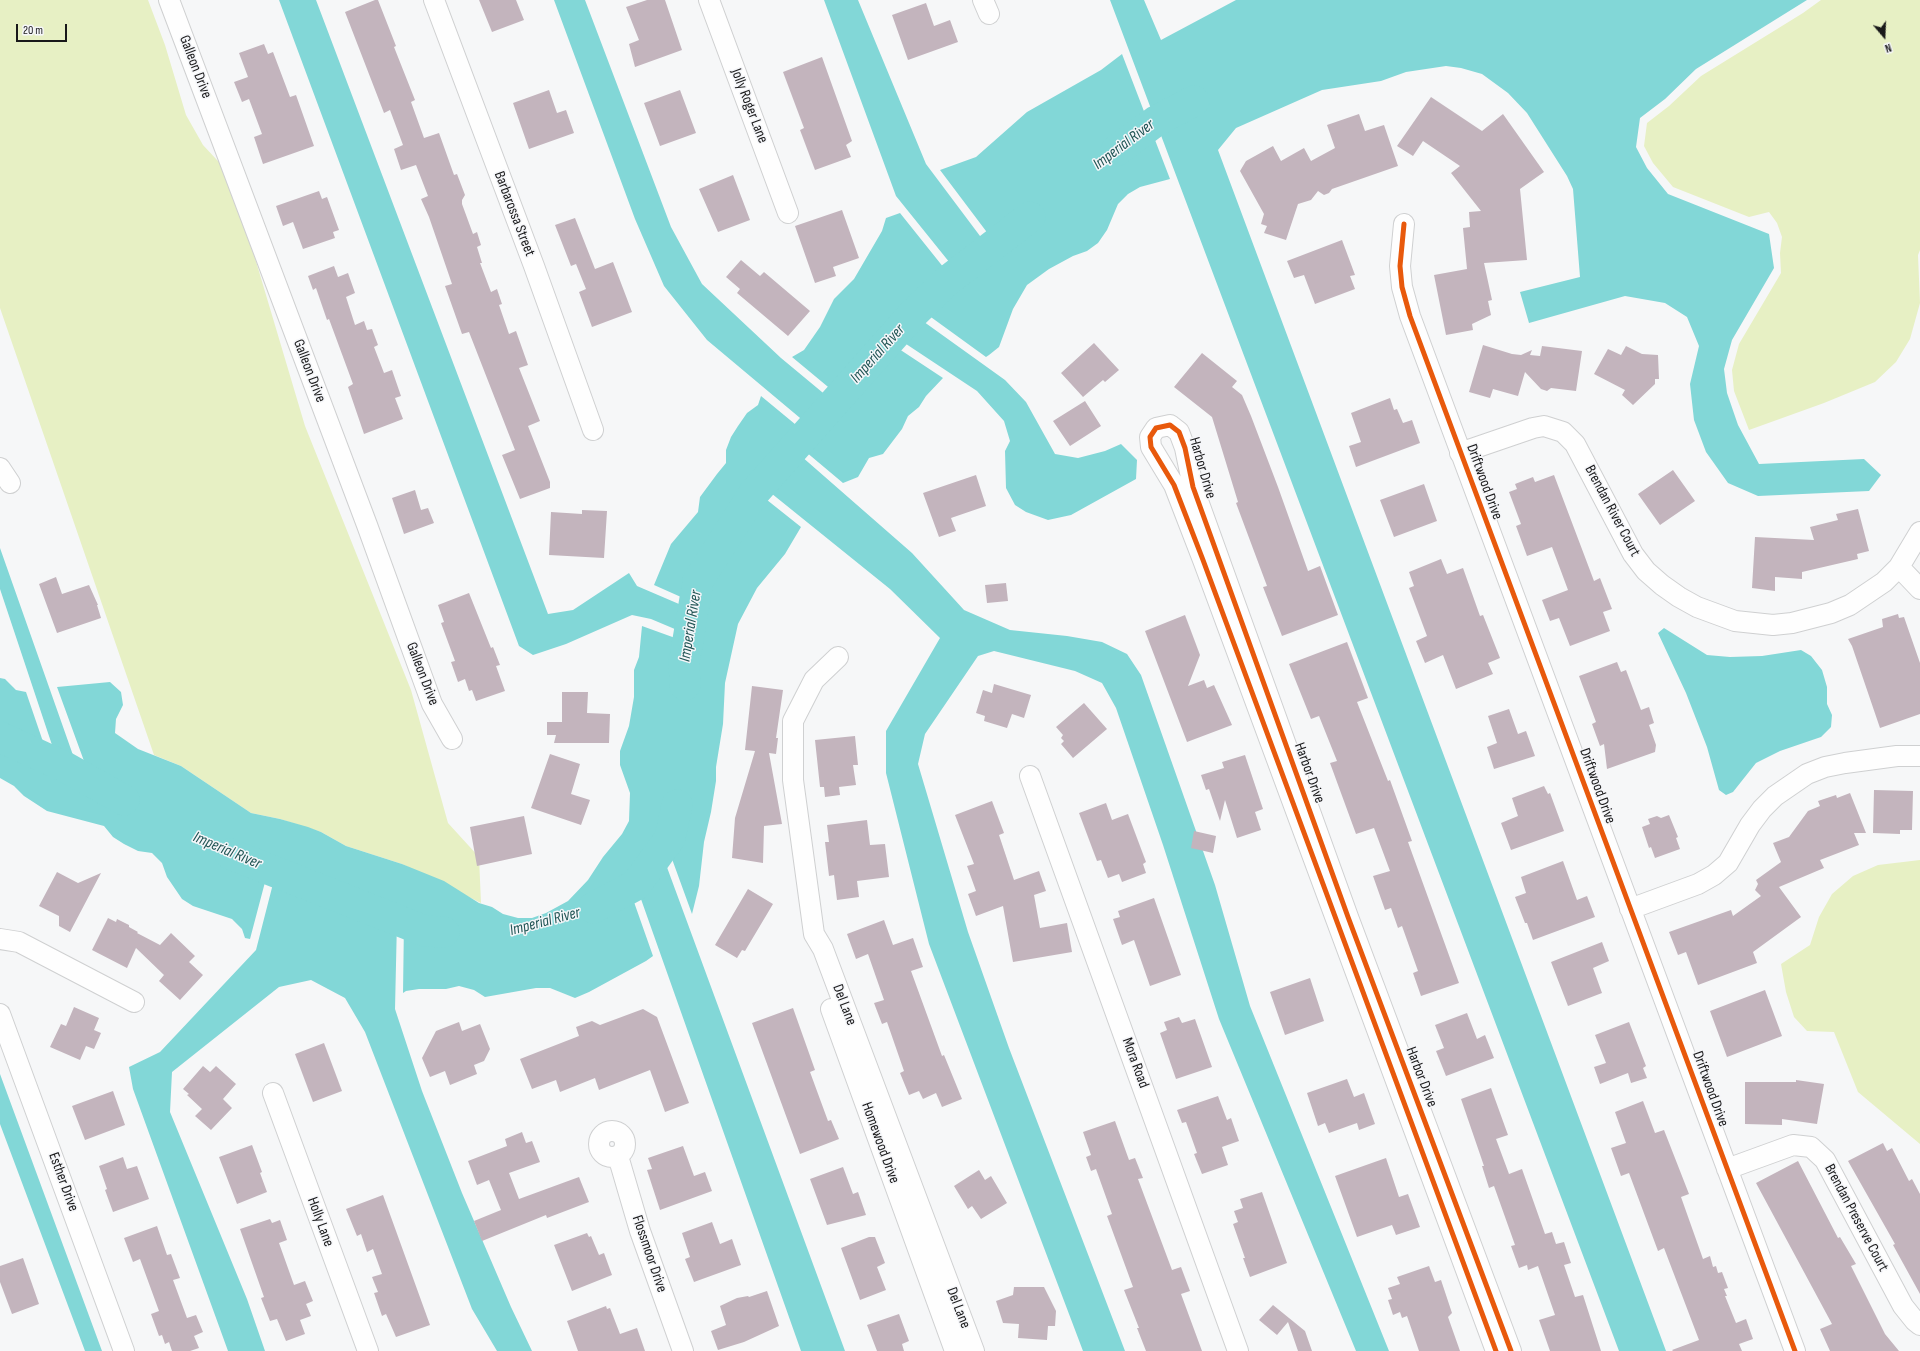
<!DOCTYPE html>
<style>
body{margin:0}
#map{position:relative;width:1920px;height:1351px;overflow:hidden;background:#f6f7f8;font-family:"Sofia Sans Condensed",sans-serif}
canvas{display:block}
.north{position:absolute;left:1864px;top:16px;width:40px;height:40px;-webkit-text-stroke:3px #f5f6f9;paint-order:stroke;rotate:161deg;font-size:11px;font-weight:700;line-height:16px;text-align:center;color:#19191a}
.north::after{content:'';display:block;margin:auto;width:14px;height:18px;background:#19191a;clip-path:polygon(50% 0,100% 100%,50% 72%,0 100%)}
.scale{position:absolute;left:16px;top:24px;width:51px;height:18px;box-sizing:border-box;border:2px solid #19191a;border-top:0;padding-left:5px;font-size:12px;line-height:14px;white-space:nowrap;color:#19191a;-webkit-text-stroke:3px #f5f6f9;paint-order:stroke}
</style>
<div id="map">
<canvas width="1920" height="1351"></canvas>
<div class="north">N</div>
<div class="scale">20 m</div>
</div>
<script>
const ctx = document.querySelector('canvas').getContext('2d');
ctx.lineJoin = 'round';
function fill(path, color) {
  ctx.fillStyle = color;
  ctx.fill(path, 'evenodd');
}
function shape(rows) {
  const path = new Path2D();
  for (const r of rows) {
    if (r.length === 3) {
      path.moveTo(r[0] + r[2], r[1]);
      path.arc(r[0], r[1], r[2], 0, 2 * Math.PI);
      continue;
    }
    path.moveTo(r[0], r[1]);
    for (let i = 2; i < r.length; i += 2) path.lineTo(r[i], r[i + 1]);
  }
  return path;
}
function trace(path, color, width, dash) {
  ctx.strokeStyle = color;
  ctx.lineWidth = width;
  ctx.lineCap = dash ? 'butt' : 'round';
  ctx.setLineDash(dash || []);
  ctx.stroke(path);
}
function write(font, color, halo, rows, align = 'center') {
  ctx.font = font + ' "Sofia Sans Condensed",sans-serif';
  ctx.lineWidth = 3;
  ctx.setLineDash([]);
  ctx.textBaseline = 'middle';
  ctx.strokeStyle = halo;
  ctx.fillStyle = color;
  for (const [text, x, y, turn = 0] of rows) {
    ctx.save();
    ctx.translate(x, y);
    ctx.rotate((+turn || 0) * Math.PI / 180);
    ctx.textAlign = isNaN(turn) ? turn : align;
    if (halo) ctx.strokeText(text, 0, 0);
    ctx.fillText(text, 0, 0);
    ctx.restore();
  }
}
fill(shape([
 [0,0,148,0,165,45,186,115,203,145,230,174,305,426,411,690,448,823,479,857,481,903,402,864,346,846,321,832,280,819,251,813,181,766,154,755,0,308],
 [1821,0,1920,0,1920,250,1918,255,1920,303,1910,339,1896,362,1875,382,1824,403,1749,430,1734,391,1732,370,1739,344,1781,273,1780,253,1782,237,1777,223,1769,212,1749,217,1673,187,1653,163,1644,146,1647,123,1669,106,1701,76,1803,13],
 [1920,860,1920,1144,1858,1092,1834,1032,1807,1031,1794,1017,1786,992,1781,964,1810,945,1819,917,1832,894,1853,876,1878,865]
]), '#e7f0c4');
fill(shape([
 [279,0,316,0,548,614,573,610,629,573,637,586,693,610,689,635,651,619,632,615,566,644,533,655,519,646],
 [554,0,585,0,671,227,702,284,781,358,834,402,812,428,707,340,664,286,635,219],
 [824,0,858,0,926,164,989,248,958,273,896,196],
 [1110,0,1144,0,1161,40,1236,0,1807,0,1696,69,1665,99,1640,118,1636,147,1647,168,1668,194,1769,234,1774,268,1732,340,1724,369,1727,393,1738,425,1759,464,1864,459,1881,475,1869,491,1758,496,1728,483,1706,452,1694,420,1690,384,1699,346,1687,317,1665,303,1625,296,1529,323,1520,292,1580,277,1573,189,1567,176,1527,113,1508,93,1482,74,1461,68,1446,66,1406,72,1381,81,1322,90,1236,128,1218,150,1666,1351,1619,1351],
 [1122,54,1170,179,1140,187,1128,194,1118,204,1107,230,1098,243,1087,251,1073,256,1049,269,1027,285,1013,309,999,347,989,355,986,357,917,307,912,306,908,308,888,330,886,334,887,339,890,343,943,378,926,396,919,407,908,416,902,429,883,454,869,458,858,477,843,483,793,441,787,443,754,481,754,487,757,492,801,527,785,554,757,588,738,624,725,683,723,724,716,767,716,781,711,812,704,842,699,886,692,914,668,848,663,843,654,846,630,880,628,885,653,956,646,961,589,992,575,998,550,988,536,988,485,997,474,990,459,986,446,989,419,989,406,991,403,993,404,921,401,914,278,864,273,864,269,867,250,939,245,938,242,929,232,919,193,906,182,899,167,877,162,863,152,853,138,851,124,844,113,837,104,826,47,811,24,796,14,786,0,778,0,678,5,679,16,690,26,692,52,768,77,782,82,783,87,780,88,772,57,687,110,682,121,692,123,705,116,719,115,733,138,749,181,766,251,813,280,819,308,827,321,832,346,846,402,864,444,881,479,903,492,907,503,914,518,918,532,918,546,913,568,901,588,880,603,857,622,834,629,821,630,793,620,765,620,751,629,726,634,697,634,670,639,657,642,626,689,643,694,642,696,637,701,612,699,605,654,585,671,544,698,512,700,497,717,474,726,463,726,450,731,437,738,426,747,413,758,405,761,396,807,434,812,436,818,434,840,408,842,400,839,396,792,357,804,350,820,327,834,299,854,279,882,231,886,218,900,213,952,278,956,281,962,280,994,255,997,248,995,243,940,170,976,157,1027,112,1101,70],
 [913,314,1005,380,1026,402,1055,454,1078,458,1105,451,1121,444,1137,460,1136,479,1071,515,1048,520,1026,512,1015,505,1006,488,1005,451,1010,441,1004,421,977,391,894,336],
 [793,449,912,553,964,610,1010,630,1067,636,1102,642,1127,654,1141,675,1215,885,1250,1006,1389,1351,1356,1351,1219,1019,1163,845,1116,708,1102,683,1075,671,994,651,978,656,925,734,918,764,968,932,1009,1048,1125,1351,1083,1351,929,944,886,773,886,731,940,638,890,589,761,485],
 [0,548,80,775,58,763,0,589],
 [1664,628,1707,655,1730,657,1762,656,1801,650,1811,656,1822,670,1827,687,1827,704,1832,715,1831,727,1821,737,1780,751,1756,763,1733,792,1726,795,1719,790,1707,747,1686,693,1658,633],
 [661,851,845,1351,801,1351,636,885],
 [276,872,397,920,395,1009,422,1091,462,1193,511,1307,532,1351,497,1351,472,1309,365,1032,345,998,311,980,279,987,172,1072,170,1112,247,1299,265,1351,228,1351,133,1089,129,1067,160,1052,256,950],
 [0,1074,102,1351,85,1351,0,1124]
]), '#82d7d7');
trace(shape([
 [1116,151,1156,121,1194,101],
 [685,685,684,663,698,581,754,493,913,314,947,281,1030,217],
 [0,737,65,767,124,800],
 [230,854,425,931,444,932],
 [593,908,636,885,670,838,677,805]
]), '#82d7d7', 31);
fill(shape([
 [375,0,378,0,396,46,394,47,415,100,411,102,424,138,439,133,454,175,457,174,465,195,462,200,462,204,473,234,477,232,481,245,477,247,482,263,480,263,491,292,497,289,502,304,499,305,509,334,516,331,528,365,519,368,540,421,528,426,550,482,550,488,520,499,502,455,515,450,469,332,462,334,445,286,452,284,429,217,421,199,428,196,416,165,401,170,394,149,403,145,390,110,384,113,345,12],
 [479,0,516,0,524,20,492,32],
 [647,0,665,0,682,50,635,67,629,44,639,40,626,7],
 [926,3,934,26,950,20,958,42,908,60,892,15],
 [264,44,268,54,273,52,290,97,296,95,314,146,263,164,254,137,262,134,249,99,242,102,234,82,248,77,239,53],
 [822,57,852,141,846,145,851,157,815,170,800,130,804,128,783,72],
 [549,90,557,113,566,110,574,133,529,149,513,103],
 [680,90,696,133,660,146,644,103],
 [1431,97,1482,131,1503,114,1544,172,1520,189,1527,260,1484,263,1492,300,1488,301,1491,315,1472,324,1473,330,1446,335,1434,275,1467,269,1463,228,1470,227,1469,212,1481,211,1451,173,1460,166,1423,141,1413,156,1397,146],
 [1359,114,1365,131,1384,125,1398,166,1332,189,1329,193,1324,195,1318,191,1311,200,1298,204,1286,240,1264,233,1267,226,1261,224,1264,214,1240,171,1246,161,1273,146,1281,161,1304,148,1311,161,1335,148,1327,125],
 [733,175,750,220,718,232,699,189],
 [319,191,322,199,327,197,339,230,333,232,335,238,303,249,293,222,283,226,276,206],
 [842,210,859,258,833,267,836,276,815,283,795,226],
 [575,218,595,269,613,262,632,312,592,327,579,292,586,289,576,264,571,266,555,225],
 [1342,240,1355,275,1350,276,1355,289,1315,304,1304,275,1294,278,1287,261],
 [741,260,760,276,764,272,810,311,788,336,737,293,740,289,726,277],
 [334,266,338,277,348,273,355,293,346,297,355,325,364,321,367,330,372,329,378,345,374,347,384,373,392,370,401,396,395,398,403,419,364,434,348,387,353,384,329,319,327,320,316,288,313,290,308,276],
 [1094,343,1119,370,1105,382,1103,380,1083,397,1061,373],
 [1483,345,1512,354,1521,355,1532,350,1530,355,1540,356,1542,346,1582,351,1576,391,1551,388,1547,391,1541,389,1525,372,1518,396,1493,389,1490,398,1469,392],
 [1626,346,1642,354,1658,355,1659,379,1655,379,1655,384,1633,405,1622,395,1625,390,1594,374,1608,349,1621,355],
 [1202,353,1237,381,1232,387,1242,395,1251,416,1278,487,1308,571,1320,566,1338,615,1282,636,1263,587,1267,586,1236,503,1238,502,1212,417,1174,387],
 [1390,398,1394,410,1397,409,1403,423,1412,420,1420,443,1356,467,1349,446,1361,442,1351,413],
 [1085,401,1101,426,1070,446,1053,421],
 [1673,470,1695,501,1660,525,1638,494],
 [976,475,986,506,951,518,956,531,939,537,923,493],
 [1554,475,1594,581,1600,578,1612,609,1603,612,1610,631,1570,646,1559,618,1550,621,1542,600,1568,590,1552,547,1527,556,1516,526,1521,524,1509,492,1517,489,1515,484,1533,477,1535,482],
 [1424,484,1437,521,1394,537,1380,500],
 [415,490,421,510,428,508,434,523,404,534,392,498],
 [1858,509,1869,551,1857,554,1858,559,1802,572,1802,579,1775,577,1775,591,1752,588,1755,537,1814,540,1810,527,1838,520,1836,514],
 [582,510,607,511,604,558,549,555,551,512,582,514],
 [1441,559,1447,574,1463,568,1480,616,1483,615,1500,658,1488,663,1493,674,1456,689,1443,655,1425,663,1416,641,1427,636,1409,588,1414,586,1409,572],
 [56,577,62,594,89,585,98,605,97,605,101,618,57,633,39,584],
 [1006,583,1008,601,987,603,985,585],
 [469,593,491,648,493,647,500,665,496,666,505,691,476,701,472,690,469,691,465,679,458,682,451,662,455,661,441,623,444,622,438,605],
 [1898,614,1899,618,1904,617,1920,663,1920,714,1880,728,1852,646,1848,639,1883,627,1882,619],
 [1185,615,1200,655,1188,686,1204,680,1207,688,1214,685,1232,725,1187,742,1145,631],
 [1347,642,1368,698,1357,702,1388,781,1390,780,1412,841,1408,842,1459,983,1421,996,1413,973,1418,971,1402,926,1398,928,1391,908,1385,910,1373,876,1390,871,1374,828,1356,834,1330,763,1337,761,1319,716,1311,719,1289,664],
 [1617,662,1621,672,1626,670,1641,710,1649,707,1654,723,1649,725,1656,745,1655,752,1607,769,1604,744,1600,746,1592,724,1596,722,1579,676],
 [994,684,1031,695,1024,718,1012,714,1007,728,984,721,985,716,976,713,983,690,992,693],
 [752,686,783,690,776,738,778,738,776,754,769,753,782,824,764,826,763,863,732,858,735,818,755,751,745,750],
 [562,692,588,692,587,713,610,714,609,743,554,743,556,735,547,735,547,722,562,722],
 [1084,703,1107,729,1073,758,1061,744,1064,741,1061,738,1063,735,1056,727],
 [1509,709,1518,734,1526,731,1535,756,1494,769,1487,747,1497,743,1488,716],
 [855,736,858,765,853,765,856,785,839,787,840,795,825,797,824,787,820,787,815,740],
 [550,754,580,764,571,794,590,800,581,825,531,808],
 [1245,755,1263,809,1255,812,1261,830,1237,838,1225,800,1220,821,1209,789,1206,790,1201,775,1224,768,1222,762],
 [1544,786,1548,794,1550,793,1564,831,1511,850,1501,823,1518,816,1512,798],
 [1874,790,1913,791,1912,830,1900,830,1900,834,1873,833],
 [1850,793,1866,833,1854,833,1859,845,1820,860,1824,868,1779,887,1801,917,1753,952,1757,963,1698,985,1686,952,1678,955,1669,932,1731,910,1733,916,1761,896,1755,890,1758,884,1756,880,1781,862,1773,843,1789,837,1808,811,1820,806,1818,801,1836,795,1837,798],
 [992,801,1004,833,999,835,1014,880,1039,871,1046,891,1034,895,1040,928,1067,923,1072,952,1013,962,1003,906,976,916,968,894,976,891,967,866,974,864,955,815],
 [1106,803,1112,820,1128,814,1146,862,1143,864,1146,873,1122,882,1119,874,1108,878,1101,860,1097,861,1079,813],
 [1669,815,1678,837,1676,838,1680,849,1655,858,1651,847,1649,848,1642,827,1650,824,1648,819,1657,816,1661,818],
 [524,816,532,854,477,866,470,827],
 [867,820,870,845,885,844,889,877,857,881,859,897,837,900,834,875,829,876,825,842,829,842,827,825],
 [1194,831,1216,836,1213,853,1191,848],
 [1563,861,1577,900,1587,896,1595,917,1533,940,1527,923,1525,923,1515,897,1526,893,1521,877],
 [57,872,78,883,101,873,70,932,59,926,59,916,39,906],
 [748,889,773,904,745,951,742,950,737,958,715,945],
 [1154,898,1181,975,1150,986,1134,940,1122,945,1113,919,1120,917,1118,911],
 [108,918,116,922,117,919,129,925,129,927,138,932,137,933,160,945,171,933,195,956,189,962,203,975,180,1000,159,981,164,975,136,948,127,968,92,950],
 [884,920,893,945,913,938,923,967,911,971,942,1056,944,1055,962,1099,942,1107,936,1093,923,1099,919,1091,909,1095,900,1073,904,1071,887,1022,882,1024,874,1003,884,1000,868,954,856,959,847,934],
 [1602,942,1609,961,1593,968,1602,993,1568,1006,1551,962],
 [1310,978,1324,1021,1285,1035,1270,992],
 [1765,990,1782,1036,1727,1057,1710,1011],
 [74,1007,99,1018,94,1030,101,1033,94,1049,86,1046,80,1060,50,1047,61,1024,66,1026],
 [793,1008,815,1070,810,1072,828,1121,831,1120,839,1139,800,1154,752,1023],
 [643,1009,657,1017,689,1103,665,1112,650,1070,599,1090,595,1078,560,1092,556,1080,532,1089,520,1059,579,1036,576,1027,592,1021,600,1025],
 [1467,1013,1477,1039,1485,1035,1494,1058,1446,1076,1436,1051,1444,1048,1435,1025],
 [1179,1017,1182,1023,1195,1019,1212,1067,1176,1079,1160,1033,1167,1030,1164,1022],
 [459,1022,462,1031,480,1024,490,1049,484,1061,474,1065,477,1074,450,1085,445,1071,430,1077,422,1058,436,1031],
 [1629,1022,1646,1066,1643,1068,1647,1078,1631,1083,1628,1073,1600,1084,1594,1067,1606,1063,1595,1035],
 [324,1043,342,1091,313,1102,295,1054],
 [203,1066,210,1072,216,1066,236,1084,223,1099,232,1108,211,1130,195,1116,202,1109,187,1095,189,1094,183,1089],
 [1347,1079,1354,1097,1364,1093,1375,1124,1359,1130,1357,1123,1329,1133,1325,1123,1318,1126,1307,1093],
 [1796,1080,1824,1084,1817,1124,1782,1119,1782,1125,1745,1124,1745,1082,1796,1082],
 [1491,1088,1508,1135,1496,1139,1509,1174,1522,1169,1545,1234,1552,1232,1556,1244,1564,1242,1571,1263,1564,1265,1575,1297,1583,1295,1601,1351,1550,1351,1539,1320,1555,1315,1538,1266,1528,1270,1527,1265,1519,1268,1511,1246,1515,1245,1494,1186,1489,1188,1482,1166,1484,1166,1461,1099],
 [113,1091,125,1125,85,1140,72,1106],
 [1218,1096,1227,1120,1231,1118,1239,1141,1222,1147,1228,1165,1202,1174,1194,1154,1197,1153,1186,1122,1182,1123,1177,1110],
 [1643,1101,1655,1133,1664,1130,1689,1194,1681,1197,1703,1259,1710,1256,1713,1267,1716,1266,1718,1273,1722,1272,1728,1288,1724,1289,1727,1296,1725,1296,1736,1323,1746,1319,1753,1339,1739,1344,1742,1351,1673,1351,1672,1350,1699,1340,1664,1248,1658,1251,1629,1173,1621,1176,1611,1148,1626,1143,1615,1112],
 [1115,1121,1129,1160,1135,1158,1143,1178,1138,1179,1172,1270,1181,1267,1190,1291,1181,1294,1202,1351,1146,1351,1137,1328,1139,1328,1124,1290,1133,1287,1107,1216,1112,1214,1096,1169,1091,1171,1086,1157,1091,1155,1083,1132],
 [522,1132,526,1143,532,1141,540,1162,509,1173,519,1199,579,1177,589,1202,547,1218,546,1215,482,1241,474,1221,501,1210,489,1180,477,1185,468,1161,507,1146,505,1139],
 [1883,1143,1887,1151,1892,1148,1909,1181,1912,1179,1920,1194,1920,1294,1893,1245,1895,1244,1848,1161],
 [252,1145,262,1172,260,1173,267,1192,237,1204,219,1157],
 [683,1146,694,1176,705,1172,712,1191,660,1210,647,1170,652,1169,648,1158],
 [123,1157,127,1169,137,1166,149,1199,113,1212,105,1190,107,1189,99,1166],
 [1386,1158,1399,1197,1408,1194,1420,1227,1396,1235,1392,1225,1357,1237,1335,1176],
 [1798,1161,1838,1238,1840,1237,1856,1264,1851,1266,1885,1334,1899,1351,1830,1351,1820,1329,1832,1324,1756,1183],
 [843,1167,853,1194,858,1192,866,1215,827,1225,810,1179],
 [979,1170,985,1180,991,1176,1007,1203,981,1219,972,1206,968,1209,954,1186],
 [1262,1192,1287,1263,1250,1277,1243,1258,1245,1258,1233,1224,1238,1222,1234,1211,1243,1208,1240,1199],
 [383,1195,430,1325,396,1337,386,1314,382,1316,374,1293,378,1292,372,1277,382,1274,373,1249,367,1252,361,1234,357,1236,346,1209],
 [270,1219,272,1223,280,1220,287,1240,279,1243,294,1285,305,1281,313,1301,306,1304,311,1316,300,1320,305,1334,286,1341,277,1319,270,1321,261,1298,264,1297,240,1229],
 [712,1222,720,1244,732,1239,741,1265,694,1282,685,1259,690,1257,682,1233],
 [157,1226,167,1255,171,1254,180,1278,173,1280,187,1318,196,1315,203,1332,194,1336,199,1348,190,1351,172,1351,169,1342,165,1344,162,1335,159,1336,151,1314,159,1311,140,1259,133,1262,124,1238],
 [587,1233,589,1237,591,1236,599,1255,604,1253,612,1275,572,1291,554,1245],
 [869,1237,875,1237,885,1263,877,1267,886,1290,860,1300,841,1248],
 [23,1258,39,1304,12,1314,0,1282,0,1266],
 [1429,1266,1435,1282,1441,1280,1452,1313,1448,1317,1460,1351,1419,1351,1407,1316,1402,1318,1400,1312,1393,1315,1388,1300,1392,1299,1388,1288,1400,1284,1397,1277],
 [1014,1287,1044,1287,1056,1311,1055,1326,1048,1326,1047,1340,1018,1338,1019,1324,1003,1323,996,1301,1013,1295],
 [767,1291,779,1326,744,1342,718,1350,711,1331,726,1325,720,1306,737,1298,748,1296,749,1297],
 [1273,1305,1305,1331,1312,1351,1298,1351,1288,1322,1277,1335,1259,1320],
 [606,1306,607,1309,610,1308,620,1334,637,1328,645,1351,578,1351,567,1321],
 [899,1314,909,1341,902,1344,904,1351,877,1351,867,1325]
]), '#c3b4bd');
const street = shape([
 [169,0,367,525,432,704,452,739],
 [434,0,534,266,593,430],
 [709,0,788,213],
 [983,0,989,14],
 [1404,224,1400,266,1402,287,1410,316,1795,1351],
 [1460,453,1533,428,1544,426,1563,432,1575,444,1633,554,1646,571,1662,585,1679,597,1697,607,1735,621,1773,625,1792,623,1831,613,1850,605,1884,582,1899,567,1920,532],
 [0,468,10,483],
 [1899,567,1920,589],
 [838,657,814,680,793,721,793,780,814,934,823,949,974,1351],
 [1030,776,1238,1351],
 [1630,909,1698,884,1714,875,1728,863,1750,825,1762,809,1775,796,1807,774,1825,767,1845,763,1897,756,1920,756],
 [0,939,19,942,134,1002],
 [831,1009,955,1351],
 [0,1014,124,1351],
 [273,1093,368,1351],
 [612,1144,13],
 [618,1156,640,1231,683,1351],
 [1727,1169,1793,1145,1811,1147,1825,1160,1903,1306,1915,1321,1920,1325],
 [1496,1351,1203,560,1174,485,1151,447,1150,437,1156,428,1170,425,1179,432,1185,448,1193,487,1348,917,1511,1351]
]);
trace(street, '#cfd0d1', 22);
trace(street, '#fefefe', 20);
trace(shape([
 [1404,224,1400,266,1402,287,1410,316,1795,1351],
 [1496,1351,1203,560,1174,485,1151,447,1150,437,1156,428,1170,425,1179,432,1185,448,1193,487,1348,917,1511,1351]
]), '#e8590c', 5);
write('15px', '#19191a', '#f5f6f9', [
 ["Galleon Drive",195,67,69],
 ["Jolly Roger Lane",749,106,69],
 ["Barbarossa Street",514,214,69],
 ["Galleon Drive",309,371,69],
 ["Harbor Drive",1202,468,74],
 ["Driftwood Drive",1484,482,70],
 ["Brendan River Court",1612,511,62],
 ["Galleon Drive",422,674,69],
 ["Harbor Drive",1309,773,70],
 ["Driftwood Drive",1597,786,70],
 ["Del Lane",844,1005,69],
 ["Mora Road",1135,1063,70],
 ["Harbor Drive",1421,1077,69],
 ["Driftwood Drive",1710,1089,70],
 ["Homewood Drive",880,1143,70],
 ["Esther Drive",63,1182,70],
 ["Brendan Preserve Court",1856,1218,62],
 ["Holly Lane",320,1222,70],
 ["Flossmoor Drive",649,1254,71],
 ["Del Lane",958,1308,69]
]);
write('italic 16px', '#215555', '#f5f6f9', [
 ["Imperial River",1124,145,-37],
 ["Imperial River",878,354,-48],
 ["Imperial River",691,626,-81],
 ["Imperial River",227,851,23],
 ["Imperial River",545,922,-15]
]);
</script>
